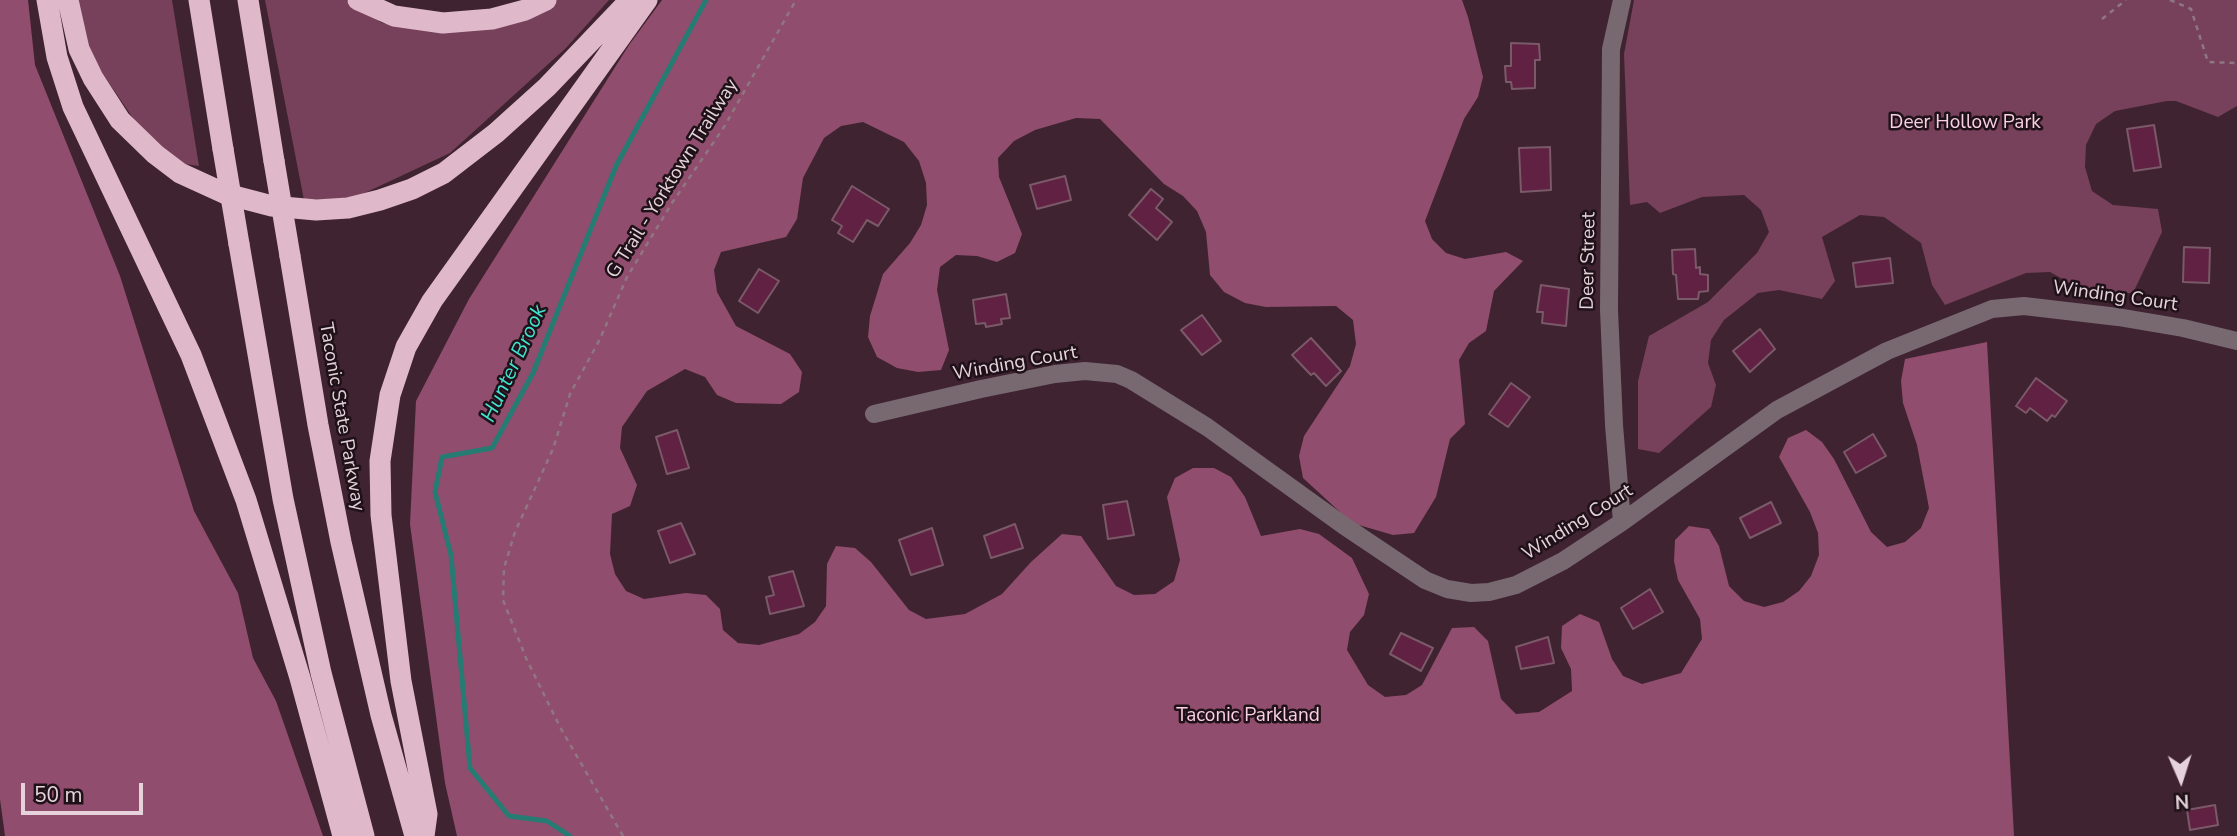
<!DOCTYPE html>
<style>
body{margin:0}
#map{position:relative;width:2237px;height:836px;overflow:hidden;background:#3f2330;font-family:"Nunito Sans",sans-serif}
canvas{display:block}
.north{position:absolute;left:2146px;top:745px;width:70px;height:70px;-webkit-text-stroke:5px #1e1117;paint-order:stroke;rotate:177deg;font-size:19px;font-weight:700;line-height:28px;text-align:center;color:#e5d2da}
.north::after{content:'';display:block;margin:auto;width:24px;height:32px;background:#e5d2da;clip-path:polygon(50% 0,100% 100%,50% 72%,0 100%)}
.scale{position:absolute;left:21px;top:783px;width:122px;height:32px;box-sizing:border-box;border:4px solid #e5d2da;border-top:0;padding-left:9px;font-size:21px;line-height:24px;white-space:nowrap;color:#e5d2da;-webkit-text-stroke:5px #1e1117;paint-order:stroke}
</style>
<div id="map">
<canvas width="2237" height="836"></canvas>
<div class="north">N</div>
<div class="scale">50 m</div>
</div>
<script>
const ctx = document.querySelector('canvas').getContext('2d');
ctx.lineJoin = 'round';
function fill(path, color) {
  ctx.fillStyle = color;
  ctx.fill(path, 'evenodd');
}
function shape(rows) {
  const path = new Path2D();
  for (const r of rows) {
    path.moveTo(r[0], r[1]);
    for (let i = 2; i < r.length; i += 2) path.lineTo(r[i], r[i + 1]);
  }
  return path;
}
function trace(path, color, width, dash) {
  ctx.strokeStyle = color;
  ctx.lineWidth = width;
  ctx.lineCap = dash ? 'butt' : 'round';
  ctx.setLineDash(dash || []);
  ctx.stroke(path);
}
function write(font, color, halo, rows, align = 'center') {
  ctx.font = font + ' "Nunito Sans",sans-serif';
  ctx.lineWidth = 5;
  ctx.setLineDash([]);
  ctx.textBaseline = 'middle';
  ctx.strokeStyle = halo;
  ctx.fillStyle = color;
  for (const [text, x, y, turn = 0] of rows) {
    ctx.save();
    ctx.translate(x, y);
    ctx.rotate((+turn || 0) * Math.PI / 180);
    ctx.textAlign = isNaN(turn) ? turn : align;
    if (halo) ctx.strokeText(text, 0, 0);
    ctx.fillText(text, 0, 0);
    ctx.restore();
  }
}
fill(shape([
 [76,0,172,0,199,166,177,163,137,124,88,52],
 [265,0,346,0,382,23,444,32,554,0,609,0,566,48,450,153,354,198,304,200],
 [1634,0,2237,0,2237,106,2218,117,2176,101,2167,101,2115,111,2096,124,2086,145,2085,167,2092,191,2113,205,2158,209,2162,232,2133,293,2089,294,2050,272,2026,273,1945,305,1932,285,1921,243,1884,217,1860,215,1822,237,1835,281,1822,299,1779,290,1758,293,1724,320,1711,340,1708,363,1716,385,1711,407,1659,453,1638,449,1638,381,1649,336,1708,302,1757,253,1769,232,1761,210,1744,195,1702,197,1660,213,1647,202,1630,205,1624,54]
]), '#77405b');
fill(shape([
 [0,0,28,0,35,65,120,276,194,511,238,593,253,658,276,701,323,836,5,836,0,799],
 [662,0,1462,0,1468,17,1483,77,1478,97,1464,119,1425,221,1432,239,1446,253,1465,259,1506,252,1523,261,1494,291,1486,331,1469,343,1459,360,1465,424,1450,439,1436,497,1414,533,1393,535,1352,523,1303,478,1299,456,1304,436,1350,366,1356,344,1353,320,1336,306,1266,307,1245,303,1224,292,1210,275,1206,232,1197,211,1183,196,1164,184,1100,119,1076,118,1035,130,1014,141,998,158,999,177,1022,234,1015,253,997,262,977,256,956,255,940,267,937,290,949,350,941,370,918,372,897,368,877,357,868,337,870,316,883,274,910,243,921,225,927,205,926,183,919,161,904,142,863,122,841,126,824,138,803,178,797,219,786,237,721,252,714,270,717,292,736,326,790,354,802,372,799,392,781,404,736,403,717,395,705,377,685,369,647,391,622,427,620,448,637,485,630,506,612,514,610,554,615,574,626,591,644,599,686,593,706,595,720,609,723,630,738,643,759,645,799,634,815,622,826,606,827,564,836,546,855,548,871,562,909,610,926,619,965,614,1002,594,1031,562,1062,534,1081,536,1116,586,1134,595,1155,594,1174,581,1180,560,1167,497,1175,478,1193,468,1214,468,1231,477,1245,497,1261,536,1300,529,1319,534,1352,558,1369,594,1364,615,1350,632,1347,650,1368,685,1385,697,1406,695,1422,685,1452,628,1474,627,1488,641,1501,699,1516,714,1539,712,1572,691,1571,669,1561,648,1562,626,1580,614,1599,622,1612,659,1623,676,1642,684,1681,673,1702,639,1700,619,1678,580,1674,561,1675,540,1689,526,1709,529,1719,546,1729,586,1744,601,1764,607,1783,602,1799,591,1811,576,1819,555,1818,533,1810,512,1779,457,1788,438,1806,430,1822,442,1834,459,1871,532,1887,547,1905,542,1921,528,1929,508,1917,445,1903,403,1901,381,1905,359,1987,342,2014,836,457,836,445,783,410,524,416,401,469,299,629,45]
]), '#914d6e');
trace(shape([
 [570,836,547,821,509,816,470,768,451,555,435,492,442,457,492,448,533,373,616,166,706,0]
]), '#267b72', 5);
const building = shape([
 [1511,43,1539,44,1540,60,1535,60,1535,88,1512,89,1511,82,1506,82,1505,66,1511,66,1511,43],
 [2154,125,2161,167,2134,171,2127,129,2154,125],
 [1550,147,1551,190,1521,192,1519,148,1550,147],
 [1065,176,1071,200,1037,209,1030,185,1065,176],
 [852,186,889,209,878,226,867,220,853,242,838,233,842,226,832,220,852,186],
 [1151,189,1163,199,1156,208,1172,222,1157,240,1129,215,1151,189],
 [2184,247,2210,248,2209,283,2183,282,2184,247],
 [1695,249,1696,268,1700,267,1700,274,1708,275,1708,291,1699,292,1698,299,1678,299,1676,275,1673,274,1672,250,1695,249],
 [1890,258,1893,283,1856,287,1853,263,1890,258],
 [759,269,779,281,758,313,739,301,759,269],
 [1541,285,1569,289,1566,326,1542,323,1543,312,1537,312,1541,285],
 [1006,294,1010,318,1001,319,1002,324,986,327,985,323,976,324,973,300,1006,294],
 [1202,315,1221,341,1202,355,1181,330,1202,315],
 [1760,329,1775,349,1750,372,1733,351,1760,329],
 [1311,338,1341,371,1326,386,1314,373,1311,375,1292,355,1311,338],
 [2036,378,2067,401,2055,417,2052,415,2047,421,2030,408,2026,413,2016,406,2036,378],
 [1511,383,1530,397,1508,427,1489,414,1511,383],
 [677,430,689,468,667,474,656,437,677,430],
 [1873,434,1886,456,1856,473,1844,452,1873,434],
 [1127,501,1134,535,1108,539,1103,505,1127,501],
 [1771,502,1781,523,1750,538,1740,518,1771,502],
 [681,523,695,554,670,563,658,531,681,523],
 [1015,524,1023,548,991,558,984,536,1015,524],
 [932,528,943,565,911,575,899,540,932,528],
 [793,571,804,606,770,614,766,597,774,595,769,577,793,571],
 [1650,589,1663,612,1633,629,1621,608,1650,589],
 [1401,633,1433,648,1421,671,1390,654,1401,633],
 [1548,637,1554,663,1521,669,1516,647,1548,637],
 [2215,805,2218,825,2190,830,2187,810,2215,805]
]);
fill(building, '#612143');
trace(building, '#7a5968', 2);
trace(shape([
 [2170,0,2191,9,2208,62,2237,63],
 [2102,19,2126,0],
 [623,836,560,727,526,658,503,600,504,568,515,532,553,449,570,394,600,339,627,277,672,203,724,127,796,0]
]), '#8f7782', 2.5, [5, 5]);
trace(shape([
 [1622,0,1611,49,1609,310,1614,425,1622,522],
 [874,414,981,389,1055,374,1085,371,1117,374,1131,380,1207,427,1343,525,1425,580,1447,589,1471,593,1489,592,1516,585,1563,561,1622,522,1777,410,1887,351,1992,309,2024,306,2118,317,2183,328,2237,341]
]), '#78686f', 18);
trace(shape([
 [47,0,57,57,73,107,191,355,246,500,300,678,343,836],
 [68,0,79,49,93,78,120,120,155,154,180,173,226,194,272,206,316,210,348,208,380,200,412,189,444,173,496,133,547,87,630,0],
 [199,0,223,149],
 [248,0,274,161],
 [358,0,394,16,443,23,492,19,525,10,546,0],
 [239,244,283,499,321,673,364,836],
 [290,256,318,425,341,542,381,715,415,836],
 [424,836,427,814,401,681,381,515,380,461,390,395,406,347,432,301,647,0]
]), '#dfb9ca', 21);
trace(shape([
 [223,149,239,244],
 [274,161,290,256]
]), '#dfb9ca', 21);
write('19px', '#f9cfe1', '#1e1117', [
 ["Deer Hollow Park",1965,123],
 ["Taconic Parkland",1248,716]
]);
write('19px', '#e5d2da', '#1e1117', [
 ["G Trail - Yorktown Trailway",673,179,-58],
 ["Deer Street",1589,261,-89],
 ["Winding Court",2115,297,8],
 ["Winding Court",1015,364,-10],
 ["Taconic State Parkway",341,417,80],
 ["Winding Court",1578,523,-32]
]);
write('italic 21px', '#43e2d1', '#1e1117', [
 ["Hunter Brook",515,364,-65]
]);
</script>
